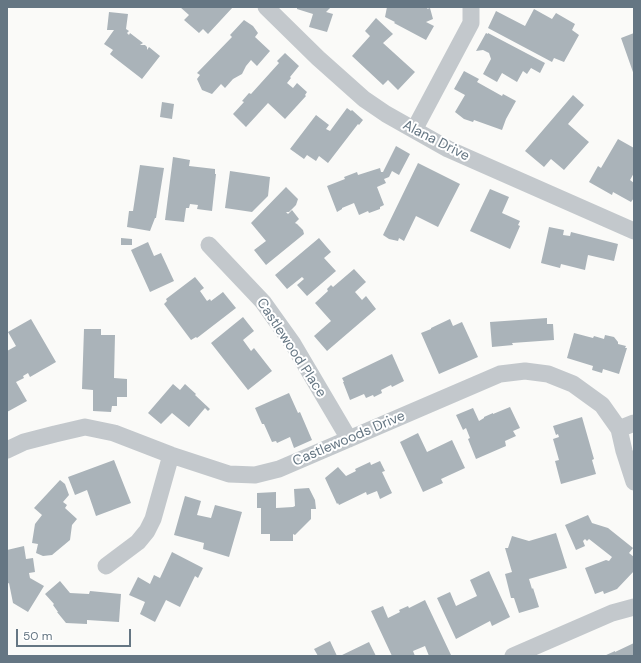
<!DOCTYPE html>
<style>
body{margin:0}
#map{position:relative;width:641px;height:663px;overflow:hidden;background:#fafaf8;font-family:"DM Sans",sans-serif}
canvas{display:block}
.frame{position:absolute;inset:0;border:8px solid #657683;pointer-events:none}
.scale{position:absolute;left:16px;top:629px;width:115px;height:18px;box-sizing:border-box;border:2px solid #657683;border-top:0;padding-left:5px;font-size:12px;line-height:14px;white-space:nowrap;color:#657683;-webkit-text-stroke:3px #fff;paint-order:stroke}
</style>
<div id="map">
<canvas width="641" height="663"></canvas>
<div class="frame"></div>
<div class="scale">50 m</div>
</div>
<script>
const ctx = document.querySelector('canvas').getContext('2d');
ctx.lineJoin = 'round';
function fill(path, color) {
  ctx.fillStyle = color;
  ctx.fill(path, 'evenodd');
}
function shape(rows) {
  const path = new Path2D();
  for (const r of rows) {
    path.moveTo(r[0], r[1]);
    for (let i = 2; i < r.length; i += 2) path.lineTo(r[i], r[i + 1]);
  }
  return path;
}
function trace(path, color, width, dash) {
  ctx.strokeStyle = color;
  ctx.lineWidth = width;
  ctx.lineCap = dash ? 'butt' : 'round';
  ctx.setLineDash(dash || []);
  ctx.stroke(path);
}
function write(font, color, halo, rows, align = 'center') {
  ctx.font = font + ' "DM Sans",sans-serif';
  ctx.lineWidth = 4;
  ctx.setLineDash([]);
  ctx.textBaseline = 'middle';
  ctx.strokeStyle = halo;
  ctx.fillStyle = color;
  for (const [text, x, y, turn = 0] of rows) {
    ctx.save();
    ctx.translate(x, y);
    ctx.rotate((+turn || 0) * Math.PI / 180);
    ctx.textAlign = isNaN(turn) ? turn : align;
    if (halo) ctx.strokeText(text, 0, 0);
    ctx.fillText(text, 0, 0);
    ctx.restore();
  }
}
fill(shape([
 [180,7,233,7,208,34,203,29,199,33,184,20,189,15],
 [297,7,331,7,326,12,333,14,327,32,309,27,313,14,297,9],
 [387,7,428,7,427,9,430,8,433,19,426,22,434,26,426,40,394,23,395,22,385,17],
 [534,9,552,19,556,13,575,24,572,30,579,35,564,62,554,58,552,62,488,28,496,11,525,26],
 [109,12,128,14,126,29,129,31,127,33,129,35,130,33,143,43,140,45,145,45,147,47,147,50,149,47,160,56,142,79,111,55,110,54,113,50,104,44,114,30,107,30],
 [376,18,393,34,383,43,415,72,398,90,388,80,383,85,352,56,370,36,365,31],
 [244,20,253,26,258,33,255,37,270,51,257,66,251,60,246,66,242,74,233,79,225,88,221,84,212,94,202,90,197,79,200,75,197,73,232,37,230,35],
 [486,33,488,34,488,33,545,63,540,73,531,68,527,74,523,71,517,82,502,73,497,82,483,74,491,59,489,53,483,50,476,51],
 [634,33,634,75,621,38],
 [285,53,299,66,290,77,291,78,287,83,293,88,297,83,307,92,305,95,306,96,285,119,268,103,246,127,233,114,244,102,242,101,249,93,251,94,279,63,277,61],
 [464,71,479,79,477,82,502,96,503,94,516,101,506,119,502,130,474,120,473,122,464,119,455,112,465,95,454,89],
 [573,95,584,105,568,124,589,142,564,170,551,159,544,167,525,151],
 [162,102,174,104,172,119,160,117],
 [347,108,351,111,352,110,363,120,359,125,358,124,328,163,319,156,316,161,307,155,304,159,290,149,316,115,329,125,326,129,330,131],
 [618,139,634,148,634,173,630,180,634,183,634,198,631,202,613,192,612,195,589,182,598,166,601,168],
 [396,146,410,154,399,175,392,171,389,177,384,179,386,183,377,187,384,205,380,207,380,209,369,213,368,211,359,215,354,203,342,208,342,209,337,212,327,186,345,179,344,177,357,172,358,175,380,168,381,172,383,172],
 [173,157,190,160,189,166,215,169,215,174,216,174,212,211,197,209,198,205,190,204,189,208,186,208,184,222,165,220],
 [418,163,460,184,438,227,416,216,404,241,399,238,398,241,389,239,383,235],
 [140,165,164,168,156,218,155,218,150,231,127,227,129,211,133,211],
 [230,171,270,177,268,196,252,212,225,208],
 [286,187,298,199,296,205,289,212,286,212,288,214,292,210,299,219,295,223,297,224,303,230,304,234,266,265,254,250,266,241,251,223],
 [490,189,509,197,502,213,520,221,518,225,520,226,510,249,470,231],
 [549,227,564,230,563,235,570,236,571,232,618,244,614,261,588,255,585,270,561,264,560,268,541,263],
 [121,238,132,239,132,245,121,245],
 [319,238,331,252,324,258,336,271,307,296,297,285,304,279,302,277,287,289,275,275],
 [148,242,154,256,161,253,174,281,150,292,131,250],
 [354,269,366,282,355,292,362,300,366,296,376,309,327,351,314,336,331,321,315,303,328,291,327,289,331,285,333,287],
 [195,277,204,288,200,291,207,301,210,299,211,301,223,292,236,308,197,338,196,337,191,340,164,304,167,301,166,299],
 [243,317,254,331,243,340,251,351,254,348,272,371,248,390,211,343],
 [547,318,547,324,553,324,554,340,512,343,513,345,492,347,490,322],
 [31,319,56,362,30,377,28,373,23,376,24,378,16,382,27,401,7,412,7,351,16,346,8,332],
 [450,319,453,326,462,322,478,357,439,374,421,333,431,329,431,328],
 [84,329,101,329,101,335,115,335,114,378,127,379,127,397,117,397,117,406,112,406,111,412,93,411,93,390,82,389],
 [574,333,593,338,594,336,604,339,605,335,614,337,618,342,618,344,626,346,625,348,627,348,619,374,603,369,602,373,592,370,593,366,567,358],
 [392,354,404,381,392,387,391,385,381,390,382,393,374,397,373,395,366,398,364,394,350,400,343,382,344,382,342,378],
 [173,384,180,390,185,384,196,394,195,395,210,409,208,411,205,408,189,427,172,413,161,424,148,413],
 [289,393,298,413,300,412,312,440,294,448,290,437,277,443,276,441,272,442,264,424,262,424,255,408],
 [510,407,520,428,513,431,516,436,505,441,506,446,476,459,468,439,470,438,466,428,463,430,456,415,473,408,479,421,484,418,484,417,493,413,493,414],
 [582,417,594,459,592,460,596,474,561,484,555,461,559,460,553,439,559,437,558,434,556,435,553,426],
 [418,433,427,452,452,440,465,468,441,479,443,483,423,492,400,442],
 [114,460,131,503,96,516,87,490,75,495,68,477],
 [380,461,385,471,382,472,392,493,380,499,377,491,367,495,366,492,339,505,338,503,337,504,325,478,338,467,346,476,356,471,355,469,370,462,371,465],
 [60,480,65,484,69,495,63,502,67,505,65,508,77,519,72,525,70,540,52,555,43,556,36,553,38,544,32,543,35,524,42,515,34,508],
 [309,488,315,500,316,509,311,509,311,519,295,535,293,534,293,541,270,541,270,534,261,534,261,508,257,508,257,493,276,492,276,508,293,507,295,506,294,489],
 [185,496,201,501,197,515,211,518,215,505,242,512,229,557,203,549,204,543,174,535],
 [588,515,592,523,608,528,633,548,629,553,634,557,634,571,617,589,604,594,603,591,595,594,585,568,606,560,609,561,612,557,589,539,587,541,585,539,583,541,585,546,576,550,565,525],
 [556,533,567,568,529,579,532,589,533,588,539,607,519,613,514,598,511,598,505,574,512,572,505,548,508,548,512,536,529,541],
 [24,546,26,559,33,558,35,572,29,573,30,578,44,586,28,612,13,603,9,583,7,584,7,550],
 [172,552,203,568,198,578,195,576,180,607,166,600,155,622,140,614,145,602,129,595,138,577,150,584,154,575,160,578],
 [489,571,510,617,492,626,490,621,456,639,437,598,450,592,456,606,477,596,470,580],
 [60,581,70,593,89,594,90,591,121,594,119,622,87,620,87,624,66,623,57,612,58,612,53,605,54,604,45,594],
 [425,600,451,655,429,656,425,646,413,651,415,656,392,656,371,611,383,606,388,618,400,612,399,610,408,606,409,608],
 [330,641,337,656,318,656,314,649],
 [369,642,376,656,340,656],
 [634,643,634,656,604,656,615,651,615,652]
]), '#aab3b9');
trace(shape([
 [266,7,318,58,364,99,386,114,448,149,634,231],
 [414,130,471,23,471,7],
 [209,245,263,302,293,344,349,439],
 [619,429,634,423],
 [7,450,24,442,55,434,85,427,114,433,171,455,229,474,255,475,279,469,500,374,525,371,548,374,573,384,602,405,619,429,624,451,634,482],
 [106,566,138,542,147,531,153,519,171,455],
 [513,656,612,613,634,607]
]), '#c3c8cc', 17);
write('14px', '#657683', '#fff', [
 ["Alana Drive",436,141,27],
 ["Castlewood Place",291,348,57],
 ["Castlewoods Drive",349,439,-23]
]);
</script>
